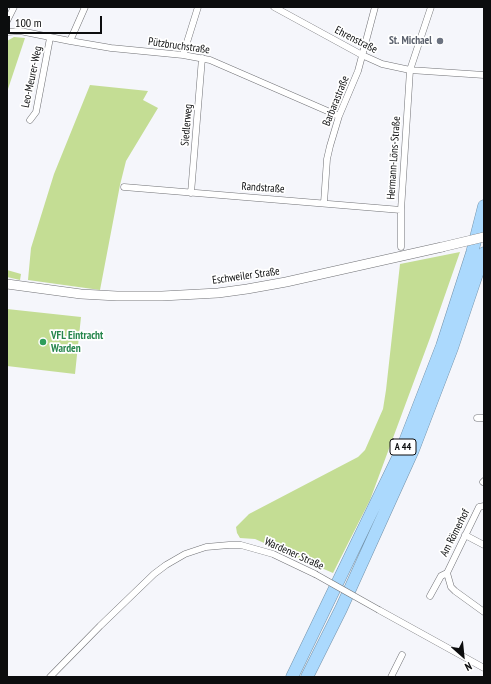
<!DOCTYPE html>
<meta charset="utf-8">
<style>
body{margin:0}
#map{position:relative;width:491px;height:684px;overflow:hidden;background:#f5f6fb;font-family:"PT Sans Narrow",sans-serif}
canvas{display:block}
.frame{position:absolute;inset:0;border:8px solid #0c0d0e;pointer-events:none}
.north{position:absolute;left:443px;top:636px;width:40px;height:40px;-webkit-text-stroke:3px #fff;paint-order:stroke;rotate:153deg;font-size:11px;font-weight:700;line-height:16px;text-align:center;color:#0c0d0e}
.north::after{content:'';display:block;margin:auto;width:14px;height:18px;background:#0c0d0e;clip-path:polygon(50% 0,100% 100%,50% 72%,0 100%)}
.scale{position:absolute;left:8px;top:16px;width:94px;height:18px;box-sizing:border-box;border:2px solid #0c0d0e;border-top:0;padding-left:5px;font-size:12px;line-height:14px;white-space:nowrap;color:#0c0d0e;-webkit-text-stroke:3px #fff;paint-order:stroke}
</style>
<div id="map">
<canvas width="491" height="684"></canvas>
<div class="frame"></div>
<div class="north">N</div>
<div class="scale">100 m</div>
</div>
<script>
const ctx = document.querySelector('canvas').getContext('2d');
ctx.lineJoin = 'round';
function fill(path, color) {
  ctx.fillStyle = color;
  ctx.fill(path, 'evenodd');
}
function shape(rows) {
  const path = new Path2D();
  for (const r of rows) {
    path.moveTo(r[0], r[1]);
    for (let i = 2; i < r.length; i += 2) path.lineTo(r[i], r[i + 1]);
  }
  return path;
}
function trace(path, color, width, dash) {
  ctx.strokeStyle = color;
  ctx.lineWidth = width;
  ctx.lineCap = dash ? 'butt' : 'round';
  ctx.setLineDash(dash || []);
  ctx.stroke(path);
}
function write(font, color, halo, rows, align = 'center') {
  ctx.font = font + ' "PT Sans Narrow",sans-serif';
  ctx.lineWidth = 3.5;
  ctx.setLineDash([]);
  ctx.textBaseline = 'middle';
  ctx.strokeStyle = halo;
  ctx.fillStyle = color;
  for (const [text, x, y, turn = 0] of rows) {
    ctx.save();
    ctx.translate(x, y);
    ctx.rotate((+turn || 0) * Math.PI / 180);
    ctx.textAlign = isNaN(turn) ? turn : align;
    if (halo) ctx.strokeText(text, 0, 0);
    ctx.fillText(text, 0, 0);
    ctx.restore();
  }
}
fill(shape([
 [14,37,25,38,7,92,7,41],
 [90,85,148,91,143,100,158,108,126,161,120,185,100,290,28,280,31,248,54,174],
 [460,252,430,338,370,500,333,573,255,539,240,538,237,533,236,527,249,514,358,457,365,450,383,409,386,390,400,264],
 [7,270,21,274,20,280,7,277],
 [7,309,81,317,75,374,7,366]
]), '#c4dd94');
const street = shape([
 [274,7,362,55,382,64,410,70,484,75],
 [7,21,14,7],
 [7,32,20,31,70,41,111,48,183,55,210,60,339,116],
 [70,41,85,7],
 [183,55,198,7],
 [30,120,36,112,50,38],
 [124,187,401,210],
 [191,193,202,58],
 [324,203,327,159,330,146,339,116,358,71,375,7],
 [401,247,401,210,410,70,431,7],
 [477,418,484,418],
 [483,482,484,481],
 [484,506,479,507,447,573,451,587,455,591,484,612],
 [465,535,484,545],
 [430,596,441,576,447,573],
 [379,610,484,668],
 [50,677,100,626,154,574,166,565,185,554,206,547,229,545,241,545,273,554,315,574],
 [391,677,402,655]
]);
const secondary = shape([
 [7,284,81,294,117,296,162,296,218,293,247,289,286,282,442,247]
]);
const highway = shape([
 [292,677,402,449,442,346,472,253,484,206],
 [307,677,341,609,413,450,452,348,484,253]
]);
trace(street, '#707175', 7);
trace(secondary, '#707175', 10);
trace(highway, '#7392a9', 13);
trace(street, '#fff', 6);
trace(secondary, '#fff', 9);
trace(highway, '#abd9fd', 12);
const streetBridge = shape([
 [315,574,379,610]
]);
const secondaryBridge = shape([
 [442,247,484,237]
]);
trace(streetBridge, '#707175', 7, []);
trace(secondaryBridge, '#707175', 10, []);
trace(streetBridge, '#fff', 6);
trace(secondaryBridge, '#fff', 9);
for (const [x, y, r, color] of [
 [440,41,4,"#6b7280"],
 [43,342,4,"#2e9e5b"]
]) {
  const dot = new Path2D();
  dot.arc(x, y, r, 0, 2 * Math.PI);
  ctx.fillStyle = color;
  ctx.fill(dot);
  trace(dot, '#fff', 1.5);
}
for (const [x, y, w] of [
 [403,447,26]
]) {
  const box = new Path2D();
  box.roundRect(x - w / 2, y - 8, w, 16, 3);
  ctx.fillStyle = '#fff';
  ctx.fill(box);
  trace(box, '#0c0d0e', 1);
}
write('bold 10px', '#0c0d0e', null, [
 ["A 44",403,447]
]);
write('11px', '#0c0d0e', '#fff', [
 ["Ehrenstraße",356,40,27],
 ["Pützbruchstraße",179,46,8],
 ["Leo-Meurer-Weg",32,77,-78],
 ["Barbarastraße",336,101,-68],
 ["Siedlerweg",187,125,-85],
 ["Hermann-Löns-Straße",394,158,-86],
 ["Randstraße",263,188,4],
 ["Eschweiler Straße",246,276,-8],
 ["Am Römerhof",455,533,-63],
 ["Wardener Straße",294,554,24]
]);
write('bold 11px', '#5b616d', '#fff', [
 ["St. Michael",432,41]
], 'right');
write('bold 11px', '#27864d', '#fff', [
 ["VFL Eintracht",51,336],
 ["Warden",51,349]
], 'left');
</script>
